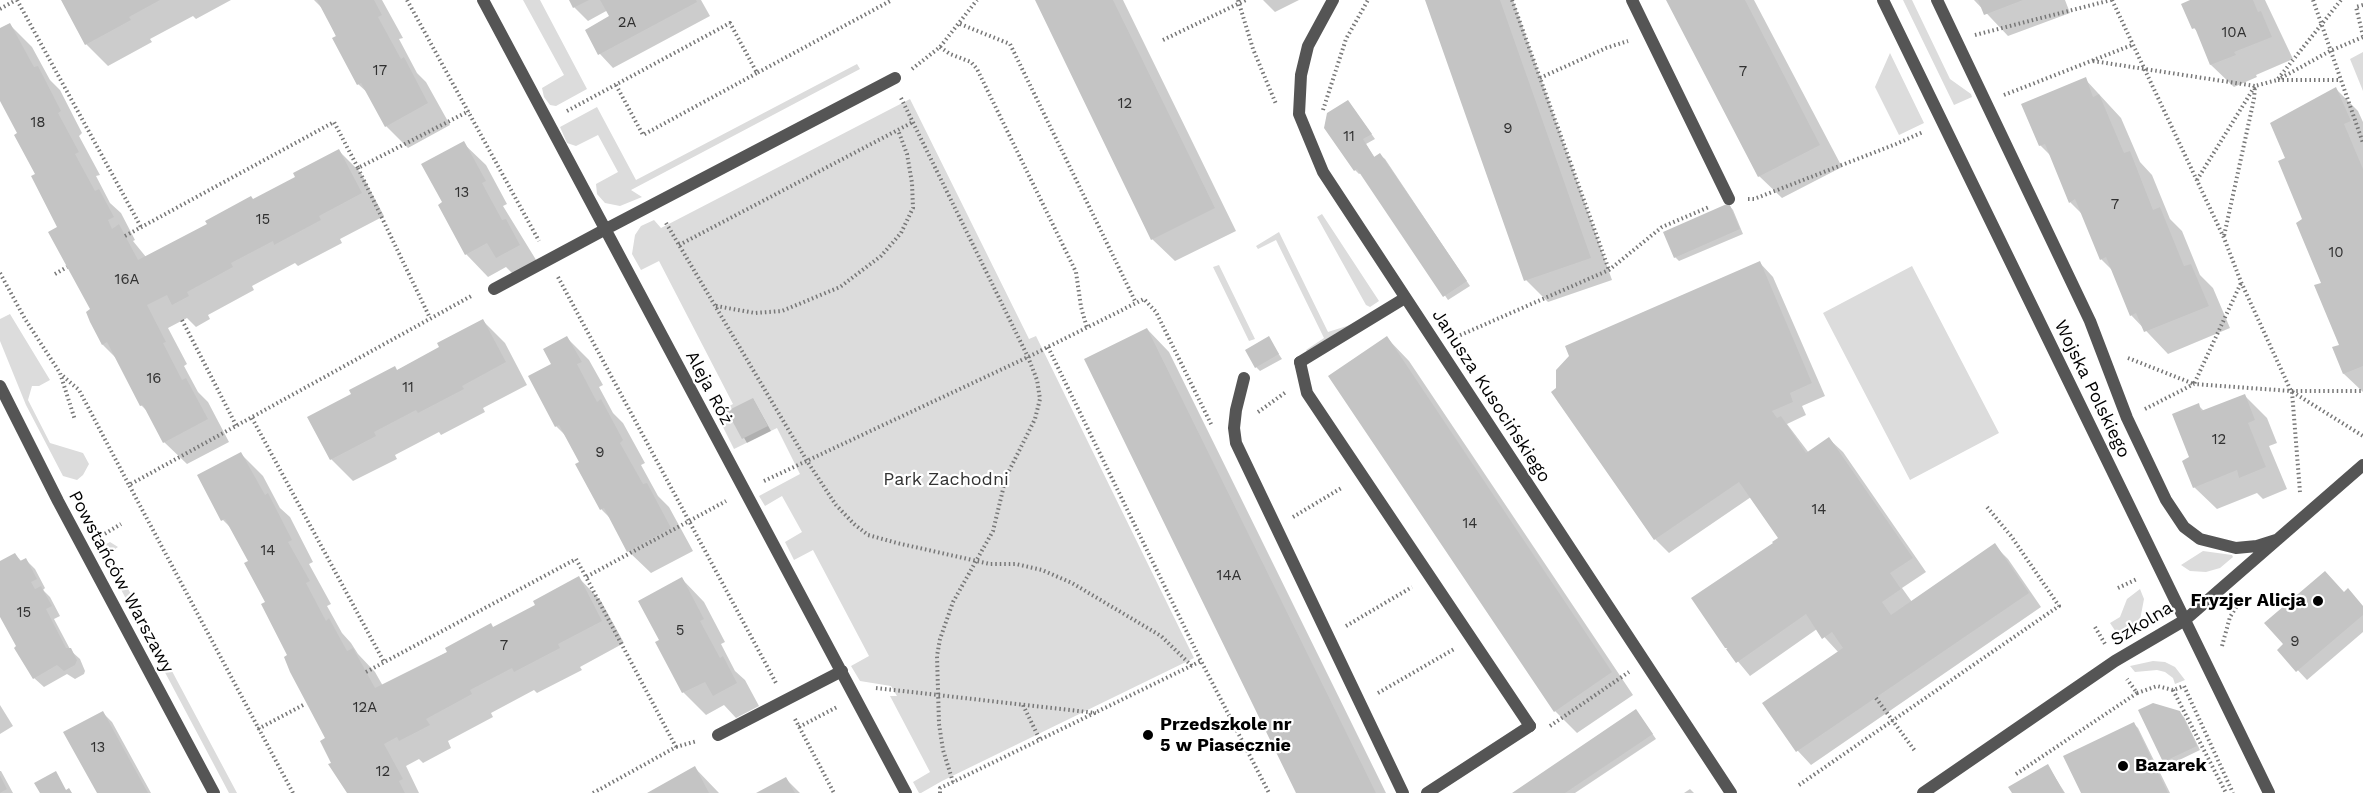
<!DOCTYPE html>
<meta charset="utf-8">
<style>
body{margin:0}
canvas{display:block;background:#fff}
</style>
<canvas width="2363" height="793"></canvas>
<script>
const ctx = document.querySelector('canvas').getContext('2d');
ctx.lineJoin = 'round';
function fill(path, color) {
  ctx.fillStyle = color;
  ctx.fill(path, 'evenodd');
}
function shape(rows) {
  const path = new Path2D();
  for (const r of rows) {
    path.moveTo(r[0], r[1]);
    for (let i = 2; i < r.length; i += 2) path.lineTo(r[i], r[i + 1]);
  }
  return path;
}
function trace(path, color, width, dash) {
  ctx.strokeStyle = color;
  ctx.lineWidth = width;
  ctx.lineCap = dash ? 'butt' : 'round';
  ctx.setLineDash(dash || []);
  ctx.stroke(path);
}
function write(font, color, halo, rows, align = 'center') {
  ctx.font = font + ' "Work Sans",sans-serif';
  ctx.lineWidth = 4.5;
  ctx.setLineDash([]);
  ctx.textBaseline = 'middle';
  ctx.strokeStyle = halo;
  ctx.fillStyle = color;
  for (const [text, x, y, turn = 0] of rows) {
    ctx.save();
    ctx.translate(x, y);
    ctx.rotate((+turn || 0) * Math.PI / 180);
    ctx.textAlign = isNaN(turn) ? turn : align;
    if (halo) ctx.strokeText(text, 0, 0);
    ctx.fillText(text, 0, 0);
    ctx.restore();
  }
}
fill(shape([
 [523,0,540,0,587,89,556,106,550,105,544,97,542,88,564,75],
 [1903,0,1912,0,1950,79,1971,94,1972,97,1954,105],
 [2363,52,2363,91,2350,59],
 [1890,53,1924,123,1899,135,1875,87],
 [857,64,860,69,631,190,642,197,620,206,605,203,597,194,596,184,618,172,598,135,576,146,567,143,560,127,597,107,636,180],
 [910,99,1029,339,1036,336,1194,658,942,781,921,793,919,793,913,782,930,772,890,696,897,696,891,686,860,681,851,666,869,656,813,550,794,560,785,542,802,532,782,496,765,506,759,496,800,474,777,428,734,449,716,413,733,404,659,261,641,270,632,254,635,235,641,226,654,220,661,228],
 [1322,214,1379,301,1370,307,1366,305,1317,217],
 [1279,232,1328,332,1350,325,1307,351,1306,350,1324,338,1276,240,1258,249,1256,246],
 [1219,265,1255,339,1249,341,1213,267],
 [1912,266,1999,433,1910,480,1823,313],
 [10,314,50,380,39,386,32,386,28,400,50,443,83,453,89,464,83,475,77,480,63,476,26,405,0,341,0,319],
 [110,542,118,547,109,553,237,793,229,793,99,548],
 [2203,551,2232,555,2233,557,2220,568,2206,572,2190,571,2181,565],
 [2140,589,2144,599,2140,620,2135,630,2122,641,2110,623,2120,617,2127,599],
 [2153,661,2165,662,2175,667,2185,680,2175,684,2173,678,2165,672,2157,670,2135,672,2130,666]
]), '#dcdcdc');
fill(shape([
 [65,0,231,0,196,19,193,16,150,39,152,42,108,66,86,44],
 [314,0,382,0,403,38,399,39,417,73,426,82,450,125,408,148,386,126,370,95,358,84,324,10],
 [570,0,701,0,710,16,613,68,600,54,587,30,611,17,608,10,588,21,574,7],
 [1036,0,1123,0,1236,231,1175,261,1152,239],
 [1263,0,1299,0,1275,12],
 [1427,0,1513,0,1612,280,1548,302,1526,280],
 [1667,0,1754,0,1842,167,1782,198,1759,176],
 [1974,0,2065,0,2070,13,2008,36],
 [2193,0,2265,0,2293,59,2256,75,2257,77,2234,87,2211,65,2199,33,2194,28],
 [10,25,32,47,50,80,60,90,82,133,79,136,100,175,96,176,110,203,121,213,135,240,133,241,146,257,297,178,339,151,361,173,384,216,340,239,342,243,298,266,295,263,252,286,254,290,208,315,210,319,196,327,187,318,168,328,187,364,184,366,198,392,208,402,229,442,187,464,164,442,149,413,141,405,117,359,103,345,88,312,92,310,59,228,20,134,0,99,0,30],
 [2085,79,2121,118,2140,162,2152,175,2170,219,2182,231,2200,275,2213,288,2230,328,2168,354,2131,315,2113,271,2101,259,2083,215,2070,202,2053,158,2040,145],
 [2336,89,2358,111,2363,122,2363,392,2344,374,2334,348,2341,346,2287,159],
 [1348,101,1375,139,1366,144,1375,158,1380,155,1385,159,1470,286,1448,300,1361,173,1359,174,1355,170],
 [463,143,486,165,507,204,503,206,541,268,519,280,506,267,488,277,466,254,444,203],
 [1729,205,1733,210,1743,234,1679,261,1675,257],
 [1760,263,1773,277,1825,396,1802,406,1806,415,1787,424,1809,453,1829,439,1843,452,1926,572,1902,588,1912,602,1994,545,2008,559,2041,607,1811,765,1798,751,1765,704,1839,653,1817,629,1750,676,1726,647,1780,538,1751,497,1669,553,1655,539,1553,392],
 [482,320,505,343,527,385,483,408,485,412,441,435,439,432,395,455,397,459,353,481,331,459,353,394,441,347],
 [1147,329,1169,352,1386,793,1297,793],
 [567,338,589,360,603,385,599,387,613,413,623,423,645,463,641,465,658,496,669,507,693,551,651,573,628,551,611,519,602,510,577,465,581,463,567,437,556,426,553,365],
 [1268,338,1282,359,1260,371,1256,367],
 [1387,338,1409,361,1633,695,1577,733,1555,711],
 [2244,395,2267,418,2277,443,2269,446,2287,489,2263,499,2257,493,2217,509,2194,487,2191,458,2198,405,2204,411],
 [753,399,771,431,747,443,729,411],
 [241,454,263,476,280,508,290,517,313,562,309,564,331,604,327,606,342,633,351,643,358,654,375,672,383,686,537,605,579,578,601,601,624,643,580,667,582,670,537,693,534,690,491,713,493,717,448,741,451,748,423,763,419,759,406,766,419,793,349,793,333,764,327,738,250,562,233,530,223,520],
 [15,554,22,562,26,560,35,569,45,588,43,590,50,597,60,616,54,619,71,651,80,659,85,671,84,674,75,679,67,674,44,687,34,678,0,613,0,562],
 [682,579,704,602,725,642,721,644,735,671,745,680,759,706,736,718,724,705,706,715,683,692,657,643,661,640],
 [2344,593,2363,607,2363,632,2307,680,2279,650],
 [0,705,13,726,0,734],
 [102,712,112,722,151,793,98,793],
 [2179,712,2184,717,2200,750,2169,765,2164,761],
 [1640,716,1656,739,1575,793,1514,793],
 [2134,724,2138,728,2170,793,2082,793],
 [2048,766,2065,793,2013,793],
 [695,768,719,793,652,793],
 [0,771,1,771,13,793,0,793],
 [786,779,800,793,760,793],
 [1690,789,1694,793,1684,793]
]), '#0003');
fill(shape([
 [61,0,160,0,129,17,131,20,85,45],
 [317,0,374,0,382,15,378,17,401,59,404,57,428,103,385,127,361,83,357,85,332,38,336,36],
 [569,0,589,0,573,8],
 [600,0,696,0,697,2,598,55,585,30,609,16],
 [1035,0,1113,0,1215,208,1151,240],
 [1425,0,1500,0,1591,258,1524,281],
 [1666,0,1745,0,1820,145,1758,177],
 [1978,0,2023,0,1984,15],
 [2190,0,2253,0,2258,12,2261,11,2272,37,2234,52,2236,55,2210,65,2195,28,2192,29,2181,4],
 [10,23,34,67,38,66,61,111,58,113,79,152,75,154,95,191,99,189,114,217,108,220,112,229,119,224,138,260,207,224,205,221,251,196,253,199,295,177,293,173,339,149,362,193,319,216,321,220,274,245,273,241,231,263,233,267,187,292,189,296,172,305,167,295,147,305,166,342,163,343,182,380,186,378,208,419,163,443,143,405,140,406,107,342,102,345,90,322,86,312,90,309,48,232,57,227,31,176,35,174,14,135,17,133,0,101,0,28],
 [2086,77,2093,97,2099,94,2124,153,2130,151,2153,210,2160,207,2184,266,2191,264,2209,306,2144,332,2136,313,2130,316,2106,257,2100,260,2075,199,2069,203,2045,144,2039,146,2021,104],
 [2336,87,2351,121,2344,124,2363,169,2363,366,2343,374,2332,347,2339,345,2314,285,2321,283,2296,223,2302,219,2278,161,2285,158,2270,123],
 [1348,100,1372,134,1363,139,1374,157,1380,153,1467,281,1443,297,1357,169,1354,171,1324,128,1327,113],
 [464,141,486,181,482,183,502,220,506,219,520,245,496,258,487,243,465,255,438,205,442,202,421,164],
 [1729,203,1740,229,1674,258,1663,232],
 [1760,261,1812,383,1790,393,1793,402,1772,411,1777,418,1781,416,1806,453,1829,437,1913,558,1890,573,1901,589,1882,602,1891,615,1995,543,2029,593,1796,752,1762,703,1843,648,1832,632,1822,639,1806,614,1736,663,1726,649,1728,648,1725,648,1691,598,1773,543,1772,542,1778,538,1739,482,1654,540,1551,392,1556,388,1556,370,1569,356,1565,346],
 [483,319,506,362,462,386,464,389,418,413,416,410,374,432,376,436,330,460,307,417,351,394,349,390,395,366,397,370,439,347,437,343],
 [1147,328,1376,793,1296,793,1084,359],
 [567,336,582,362,577,364,597,402,601,399,623,440,620,443,643,484,647,483,671,528,627,552,604,508,600,510,575,464,579,462,559,425,555,427,528,376,551,364,543,349],
 [1269,336,1279,354,1255,368,1245,350],
 [1387,336,1612,672,1554,712,1328,376],
 [2245,394,2255,420,2248,423,2266,467,2239,478,2237,470,2193,488,2182,461,2189,457,2172,414,2199,403,2201,411],
 [753,398,768,426,742,439,727,411],
 [241,452,265,495,268,493,292,540,288,542,310,581,306,583,326,621,329,618,347,651,353,648,375,688,447,652,445,648,491,623,493,627,535,605,533,601,579,576,602,621,558,644,560,648,514,672,512,668,470,690,472,694,426,719,430,725,399,741,397,737,384,744,403,779,399,781,405,793,347,793,328,764,331,763,320,741,325,738,290,672,284,657,287,655,261,604,265,602,244,563,248,561,225,519,221,521,197,475],
 [15,553,20,561,26,558,37,579,31,582,35,589,41,586,52,606,46,609,66,648,71,648,77,660,75,665,64,671,57,665,33,679,14,648,16,646,0,617,0,561],
 [2325,571,2344,592,2348,588,2363,606,2363,615,2296,672,2277,650,2283,644,2264,623],
 [682,577,704,619,700,621,720,658,723,656,737,683,713,696,705,682,682,693,655,642,659,640,638,601],
 [2153,703,2180,711,2197,746,2163,762,2138,710],
 [1636,709,1653,734,1565,793,1512,793],
 [103,711,132,764,148,793,97,793,63,732],
 [2134,722,2168,793,2081,793,2063,756],
 [2048,764,2064,793,2012,793,2008,787],
 [695,766,709,793,647,793],
 [56,771,66,790,69,788,72,793,40,793,34,783],
 [0,775,7,789,0,793],
 [786,777,795,793,756,793]
]), '#c4c4c4');
trace(shape([
 [17,0,141,227],
 [407,0,539,241],
 [1238,0,1253,49,1276,104],
 [1512,0,1609,270],
 [2112,0,2224,238,2241,282,2291,391,2363,436],
 [2313,0,2363,143],
 [2363,5,2356,7,2363,36],
 [0,9,16,0],
 [960,24,1010,44,1136,303],
 [1975,35,2111,0],
 [1163,40,1246,0],
 [940,47,950,54,971,62,977,69,1076,272,1081,307,1087,328],
 [2093,61,2255,86,2254,99,2224,236],
 [912,69,940,47,977,0],
 [1540,78,1606,48,1628,41],
 [2281,78,2330,51,2363,37],
 [2278,80,2340,80],
 [616,85,643,135,757,73],
 [2004,95,2132,45],
 [901,98,1028,357,1037,380,1040,399,1035,419,1006,477,993,531,953,602,940,639,937,656,939,724,943,750,953,782],
 [1323,110,1346,39,1368,0],
 [567,111,730,23,757,73,892,0],
 [358,168,430,318],
 [2197,180,2255,86,2277,80,2341,0],
 [1748,199,1754,199,1896,144,1923,132],
 [666,223,807,461,836,505,854,524,868,535,897,543,990,564,1016,564,1042,570,1072,583,1161,636,1192,666],
 [125,236,334,122,358,168,469,111],
 [679,245,913,122],
 [0,273,25,319,60,373,75,420],
 [55,274,67,267],
 [558,277,776,683],
 [716,306,755,313,782,311,840,287,881,256,901,233,913,208,912,183,907,154,898,130],
 [182,320,237,427],
 [1456,337,1609,270,1662,227,1709,207],
 [1048,347,1201,661,1269,793],
 [2128,358,2194,384,2241,283],
 [63,376,79,390,129,485],
 [2292,392,2300,492],
 [2145,409,2194,384,2291,391,2363,391],
 [1258,412,1286,392],
 [252,418,384,662],
 [764,481,1028,357,1144,299,1156,312,1212,426],
 [1293,517,1343,487],
 [101,536,121,524],
 [2118,588,2137,579],
 [1346,626,1412,587],
 [2095,627,2105,644],
 [2222,646,2230,617,2237,606],
 [366,672,576,559,586,577],
 [876,688,1096,713],
 [2173,690,2226,793],
 [1378,693,1454,649],
 [2137,693,2157,686,2173,690,2184,686,2233,793],
 [1876,698,1915,751],
 [1023,705,1040,740],
 [795,719,834,793],
 [1550,726,1629,672],
 [799,727,837,707],
 [258,729,305,704],
 [676,747,697,741],
 [2016,774,2137,693,2127,679],
 [1799,785,2059,606,2011,536,1987,507],
 [293,793,129,485,473,295],
 [593,793,676,747,586,577,726,501],
 [940,793,940,788,953,782,1201,661]
]), '#777', 4, [1.5, 3]);
trace(shape([
 [1632,0,1729,199],
 [494,289,604,230],
 [1300,362,1405,298],
 [1427,793,1530,726]
]), '#555', 12);
trace(shape([
 [483,0,906,793],
 [1333,0,1308,46,1301,75,1299,114,1323,172,1731,793],
 [1937,0,2090,321,2127,418,2166,500,2184,527,2200,539,2236,548,2257,546,2276,540],
 [604,230,895,78],
 [1300,362,1307,393,1530,726],
 [1244,378,1236,410,1234,428,1236,443,1403,793],
 [0,386,58,501,214,793],
 [718,735,842,671],
 [1923,793,2115,661,2185,620,2363,465]
]), '#555', 12);
trace(shape([
 [1883,0,2269,793]
]), '#555', 12);
for (const [x, y, r, color] of [
 [2318,601,6,"#000"],
 [1148,735,6,"#000"],
 [2123,766,6,"#000"]
]) {
  const dot = new Path2D();
  dot.arc(x, y, r, 0, 2 * Math.PI);
  ctx.fillStyle = color;
  ctx.fill(dot);
  trace(dot, '#fff', 2);
}
write('15px', '#313131', null, [
 ["2A",627,23],
 ["10A",2234,33],
 ["17",380,71],
 ["7",1743,72],
 ["12",1125,104],
 ["18",38,123],
 ["9",1508,129],
 ["11",1349,137],
 ["13",462,193],
 ["7",2115,205],
 ["15",263,220],
 ["10",2336,253],
 ["16A",127,280],
 ["16",154,379],
 ["11",408,388],
 ["12",2219,440],
 ["9",600,453],
 ["14",1819,510],
 ["14",1470,524],
 ["14",268,551],
 ["14A",1229,576],
 ["15",24,613],
 ["5",680,631],
 ["9",2295,642],
 ["7",504,646],
 ["12A",365,708],
 ["13",98,748],
 ["12",383,772]
]);
write('18px', '#000', '#fff', [
 ["Aleja Róż",709,388,62],
 ["Wojska Polskiego",2092,389,64],
 ["Janusza Kusocińskiego",1491,396,57],
 ["Powstańców Warszawy",121,582,62],
 ["Szkolna",2142,624,-31]
]);
write('18px', '#333', '#fff', [
 ["Park Zachodni",946,480]
]);
write('bold 18px', '#000', '#fff', [
 ["Fryzjer Alicja",2306,601,"right"],
 ["Przedszkole nr",1160,725],
 ["5 w Piasecznie",1160,746],
 ["Bazarek",2135,766]
], 'left');
</script>
